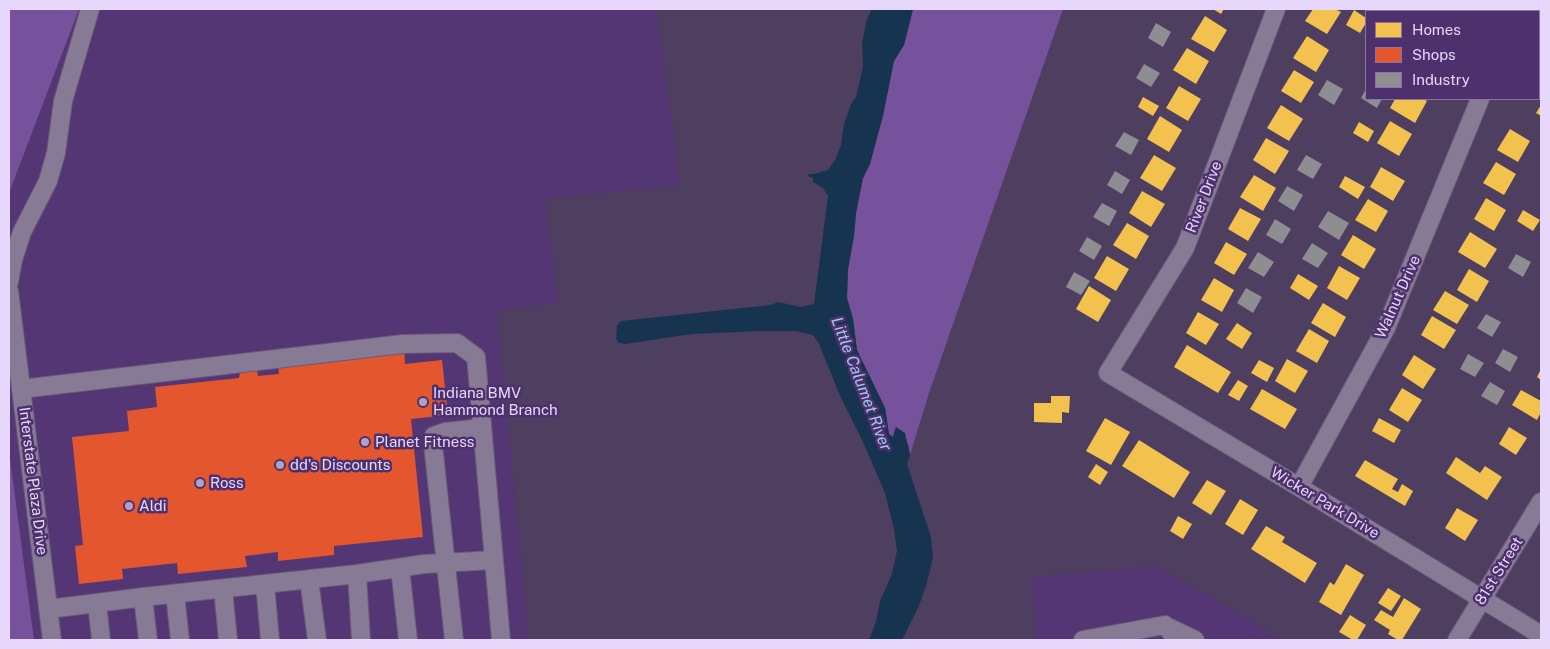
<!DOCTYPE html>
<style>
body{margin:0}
#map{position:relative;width:1550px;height:649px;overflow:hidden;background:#4e3e5f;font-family:"Public Sans",sans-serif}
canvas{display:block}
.frame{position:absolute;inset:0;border:10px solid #e6d7fb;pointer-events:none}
.legend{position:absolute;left:1365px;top:10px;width:175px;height:90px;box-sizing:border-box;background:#4d306c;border:1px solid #8a73a5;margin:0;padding:6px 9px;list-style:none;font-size:15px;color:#e6d7fb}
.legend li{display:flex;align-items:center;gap:10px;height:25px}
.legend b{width:25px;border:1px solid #8a73a5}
</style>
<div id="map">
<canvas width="1550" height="649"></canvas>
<div class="frame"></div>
<ul class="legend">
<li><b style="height:14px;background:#f2c14e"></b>Homes</li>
<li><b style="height:14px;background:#e4572e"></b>Shops</li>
<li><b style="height:14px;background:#8d8d92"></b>Industry</li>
</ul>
</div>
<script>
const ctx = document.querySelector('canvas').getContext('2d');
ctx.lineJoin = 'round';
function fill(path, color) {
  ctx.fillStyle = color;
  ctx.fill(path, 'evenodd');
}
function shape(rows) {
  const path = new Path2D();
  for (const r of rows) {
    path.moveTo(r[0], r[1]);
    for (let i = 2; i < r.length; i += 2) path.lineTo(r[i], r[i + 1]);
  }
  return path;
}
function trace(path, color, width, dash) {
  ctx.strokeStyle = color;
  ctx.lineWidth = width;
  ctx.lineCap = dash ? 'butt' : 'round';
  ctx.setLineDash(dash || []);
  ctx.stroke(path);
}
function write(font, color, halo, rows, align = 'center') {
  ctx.font = font + ' "Public Sans",sans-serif';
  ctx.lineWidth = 5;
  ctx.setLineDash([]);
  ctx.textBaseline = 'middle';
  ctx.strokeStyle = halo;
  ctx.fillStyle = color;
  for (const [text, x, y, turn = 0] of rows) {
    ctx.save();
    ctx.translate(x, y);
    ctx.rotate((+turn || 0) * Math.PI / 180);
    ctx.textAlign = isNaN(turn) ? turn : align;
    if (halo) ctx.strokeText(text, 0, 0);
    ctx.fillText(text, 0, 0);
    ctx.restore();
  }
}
fill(shape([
 [79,9,656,9,681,186,546,198,558,302,497,311,529,640,34,640,9,451,9,193],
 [1158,566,1283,640,1036,640,1032,577]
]), '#543675');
fill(shape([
 [9,9,79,9,9,193],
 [913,9,1063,9,929,393,910,455,909,446,895,428,893,437,889,434,885,408,857,350,853,319,847,298,848,269,854,236,856,213,863,178,870,164,894,61,904,45],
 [9,451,34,640,9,640]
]), '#76529d');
fill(shape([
 [872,9,913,9,904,45,894,61,883,116,870,164,863,178,856,213,854,236,848,269,847,298,853,319,857,350,885,408,889,434,893,437,896,427,905,433,910,455,907,464,931,537,933,558,926,586,918,608,902,640,869,640,876,622,880,601,892,574,897,551,894,529,885,493,864,444,841,398,819,344,813,335,796,331,761,331,692,334,625,344,619,343,616,339,617,325,621,321,771,305,778,302,801,307,814,304,828,196,823,188,813,182,813,178,808,176,809,174,814,174,828,170,835,160,841,145,844,124,851,104,856,97,863,67,862,43,867,19]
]), '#16344f');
fill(shape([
 [1213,9,1224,9,1221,14],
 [1313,9,1335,9,1341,12,1327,34,1305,21],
 [1438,9,1471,9,1469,11,1443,11],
 [1354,10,1366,18,1366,23,1360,33,1346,25],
 [1205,16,1227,30,1214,52,1191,39],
 [1307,36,1329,50,1316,72,1293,58],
 [1187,48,1209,61,1196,84,1173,70],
 [1294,70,1314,82,1301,103,1281,91],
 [1179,86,1201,99,1188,121,1166,108],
 [1143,97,1159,106,1153,116,1138,107],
 [1395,99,1423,99,1427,101,1415,123,1390,108],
 [1281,105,1303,119,1289,141,1267,128],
 [1541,105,1541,116,1536,113],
 [1160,116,1182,130,1169,152,1147,139],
 [1390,121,1412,134,1399,156,1377,143],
 [1359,122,1374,131,1368,142,1353,133],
 [1510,129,1530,141,1518,162,1497,150],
 [1266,138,1289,151,1275,174,1253,160],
 [1154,155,1176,168,1162,191,1140,178],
 [1496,162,1516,174,1504,195,1483,183],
 [1381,167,1405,181,1393,201,1370,187],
 [1254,175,1276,188,1263,211,1240,197],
 [1345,176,1365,187,1358,199,1339,187],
 [1142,191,1165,204,1151,227,1129,213],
 [1486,198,1506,210,1494,231,1474,219],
 [1368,199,1388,211,1376,232,1355,220],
 [1240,208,1261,219,1248,241,1228,229],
 [1523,210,1540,220,1533,231,1517,221],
 [1127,223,1149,236,1136,259,1113,245],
 [1470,232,1497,249,1485,268,1458,252],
 [1353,235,1376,249,1364,269,1341,255],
 [1226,242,1247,254,1234,275,1214,263],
 [1107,256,1129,269,1116,291,1094,278],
 [1339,266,1360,278,1347,300,1327,288],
 [1469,269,1489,281,1477,302,1457,290],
 [1298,274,1318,286,1309,300,1290,288],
 [1214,278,1234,290,1222,312,1201,300],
 [1089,286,1111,300,1098,322,1076,309],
 [1445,291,1469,305,1457,324,1433,310],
 [1323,303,1346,317,1335,337,1311,323],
 [1198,312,1219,324,1206,345,1186,333],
 [1432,316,1456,330,1444,349,1421,335],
 [1237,323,1252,333,1242,349,1226,339],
 [1309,329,1329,341,1317,363,1296,351],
 [1187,345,1231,372,1218,393,1174,367],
 [1414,355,1436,369,1423,389,1402,375],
 [1287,359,1308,371,1295,393,1275,381],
 [1259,360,1274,368,1267,382,1251,373],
 [1541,369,1541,380,1537,377],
 [1238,380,1248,386,1239,401,1228,395],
 [1402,388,1422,400,1408,422,1389,410],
 [1262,389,1297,409,1285,429,1250,409],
 [1521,390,1541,401,1541,412,1537,420,1512,405],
 [1051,396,1070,396,1069,413,1062,412,1062,423,1034,422,1034,403,1051,403],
 [1105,418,1130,432,1111,465,1086,451],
 [1379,418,1401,430,1394,443,1372,431],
 [1509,427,1527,438,1516,455,1499,444],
 [1139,440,1190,472,1174,498,1122,466],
 [1456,457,1480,473,1485,466,1502,477,1487,500,1446,473],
 [1365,460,1398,479,1392,489,1398,492,1402,484,1413,491,1405,506,1355,476],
 [1096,464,1108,472,1100,485,1088,477],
 [1207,480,1226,491,1211,515,1192,503],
 [1240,499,1258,510,1243,535,1225,524],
 [1457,508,1478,520,1465,541,1445,528],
 [1178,516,1192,524,1183,539,1170,531],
 [1266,526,1285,537,1282,542,1317,563,1305,583,1251,549],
 [1346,564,1364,575,1341,615,1319,602,1330,582,1334,585],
 [1388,588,1401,596,1391,611,1378,603],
 [1404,598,1421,609,1402,640,1398,640,1388,634,1390,630,1374,620,1381,610,1393,617],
 [1350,615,1366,625,1357,640,1353,640,1339,632]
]), '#f2c14e');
fill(shape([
 [404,346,405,364,442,360,448,415,411,419,423,537,334,546,334,555,278,561,278,552,245,556,247,567,178,574,177,563,122,569,123,579,79,584,75,546,83,545,72,437,129,431,127,411,157,407,155,387,239,378,241,366,256,364,258,376,279,374,278,360]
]), '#e4572e');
fill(shape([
 [1156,23,1171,32,1163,47,1148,38],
 [1144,64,1160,73,1151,87,1136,78],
 [1327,80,1343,89,1334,105,1318,95],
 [1366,89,1366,99,1382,99,1377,108,1361,98],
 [1124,132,1139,140,1131,155,1115,146],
 [1306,155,1322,164,1313,179,1297,170],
 [1115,171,1130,180,1122,194,1107,185],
 [1287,186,1303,195,1294,211,1278,201],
 [1102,203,1117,211,1109,226,1093,217],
 [1328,211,1349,223,1339,240,1318,227],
 [1275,219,1291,229,1282,244,1266,235],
 [1087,237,1102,246,1094,260,1079,251],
 [1312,243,1328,253,1318,268,1302,259],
 [1258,252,1274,262,1264,277,1248,268],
 [1516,254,1531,262,1523,277,1508,268],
 [1074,272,1090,281,1081,295,1066,287],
 [1246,288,1262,297,1253,313,1237,303],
 [1486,314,1501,322,1492,337,1477,328],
 [1503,349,1518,357,1510,372,1495,363],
 [1468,354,1484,363,1475,377,1460,369],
 [1490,382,1505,391,1497,405,1481,396]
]), '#8d8d92');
const minor = shape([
 [1276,9,1185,248,1108,373,1299,487,1541,635],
 [1539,29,1541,28],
 [9,282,13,260,22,232,48,181,56,153,63,101,90,9],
 [9,291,52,640],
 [21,389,403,344,457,343,476,357,494,560],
 [1299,487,1386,328,1480,99],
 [400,568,408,640],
 [309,579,317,640],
 [265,584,270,640],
 [223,589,228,640],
 [175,594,180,640],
 [143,597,148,640],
 [48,609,97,603],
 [1168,627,1195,640],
 [101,640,97,603,143,597,357,574],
 [361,640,357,574,424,564,494,560,501,640],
 [454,640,433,444,434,436,445,432,482,428],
 [1083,640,1165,625,1177,640],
 [1457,640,1541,502]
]);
trace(minor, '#675a76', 20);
trace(minor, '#867a95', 18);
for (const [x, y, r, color] of [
 [423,402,5,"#b1a1c4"],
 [365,442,5,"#b1a1c4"],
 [280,465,5,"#b1a1c4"],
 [200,483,5,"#b1a1c4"],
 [129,506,5,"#b1a1c4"]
]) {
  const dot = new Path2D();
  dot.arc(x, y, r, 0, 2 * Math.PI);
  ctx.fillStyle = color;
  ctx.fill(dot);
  trace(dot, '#4d306c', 2);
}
write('15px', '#e6d7fb', '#4d306c', [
 ["River Drive",1204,197,-69],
 ["Walnut Drive",1398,297,-66],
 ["Interstate Plaza Drive",33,481,83],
 ["Wicker Park Drive",1325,503,31],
 ["81st Street",1499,571,-58]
]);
write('15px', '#e6d7fb', '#4d306c', [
 ["Indiana BMV",433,393],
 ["Hammond Branch",433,410],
 ["Planet Fitness",375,442],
 ["dd's Discounts",290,465],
 ["Ross",210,483],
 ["Aldi",139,506]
], 'left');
write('italic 16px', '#9dcbf2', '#4d306c', [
 ["Little Calumet River",861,384,69]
]);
</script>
